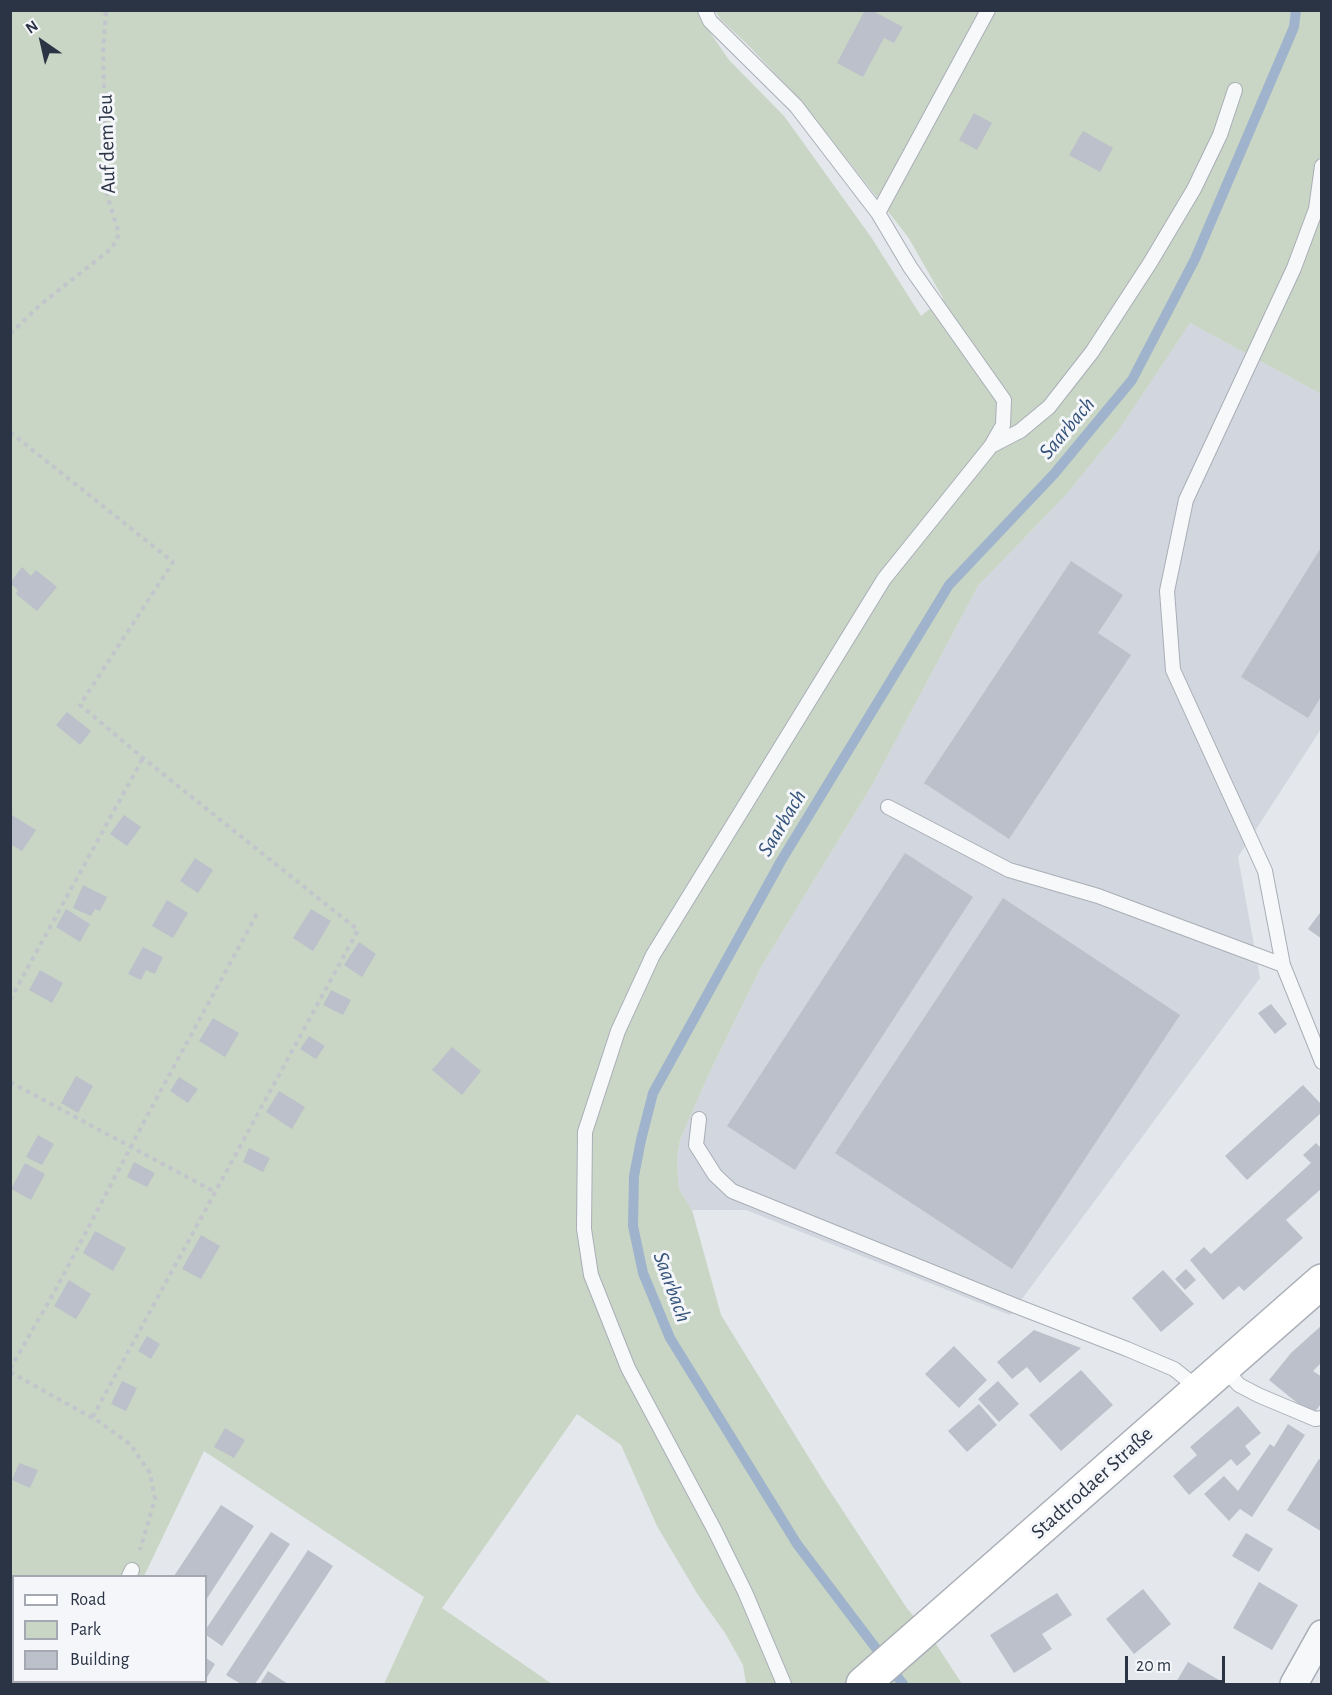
<!DOCTYPE html>
<meta charset="utf-8">
<style>
body{margin:0}
#map{position:relative;width:1332px;height:1695px;overflow:hidden;background:#e4e7ec;font-family:"Alegreya Sans",sans-serif}
canvas{display:block}
.frame{position:absolute;inset:0;border:12px solid #2b3445;pointer-events:none}
.legend{position:absolute;left:12px;top:1575px;width:195px;height:108px;box-sizing:border-box;background:#f4f6f9;border:2px solid #a4a8b1;margin:0;padding:8px 10px;list-style:none;font-size:18px;color:#2b3445}
.legend li{display:flex;align-items:center;gap:12px;height:30px}
.legend b{width:30px;border:2px solid #a4a8b1}
.north{position:absolute;left:12px;top:12px;width:60px;height:60px;-webkit-text-stroke:4px #f4f6f9;paint-order:stroke;rotate:326deg;font-size:16px;font-weight:700;line-height:24px;text-align:center;color:#2b3445}
.north::after{content:'';display:block;margin:auto;width:21px;height:27px;background:#2b3445;clip-path:polygon(50% 0,100% 100%,50% 72%,0 100%)}
.scale{position:absolute;left:1125px;top:1656px;width:100px;height:27px;box-sizing:border-box;border:3px solid #2b3445;border-top:0;padding-left:8px;font-size:18px;line-height:21px;white-space:nowrap;color:#2b3445;-webkit-text-stroke:4px #f4f6f9;paint-order:stroke}
</style>
<div id="map">
<canvas width="1332" height="1695"></canvas>
<div class="frame"></div>
<ul class="legend">
<li><b style="height:8px;background:#fff"></b>Road</li>
<li><b style="height:16px;background:#c9d6c5"></b>Park</li>
<li><b style="height:16px;background:#bbc0ca"></b>Building</li>
</ul>
<div class="north">N</div>
<div class="scale">20 m</div>
</div>
<script>
const ctx = document.querySelector('canvas').getContext('2d');
ctx.lineJoin = 'round';
function fill(path, color) {
  ctx.fillStyle = color;
  ctx.fill(path, 'evenodd');
}
function shape(rows) {
  const path = new Path2D();
  for (const r of rows) {
    path.moveTo(r[0], r[1]);
    for (let i = 2; i < r.length; i += 2) path.lineTo(r[i], r[i + 1]);
  }
  return path;
}
function trace(path, color, width, dash) {
  ctx.strokeStyle = color;
  ctx.lineWidth = width;
  ctx.lineCap = dash ? 'butt' : 'round';
  ctx.setLineDash(dash || []);
  ctx.stroke(path);
}
function write(font, color, halo, rows, align = 'center') {
  ctx.font = font + ' "Alegreya Sans",sans-serif';
  ctx.lineWidth = 6;
  ctx.setLineDash([]);
  ctx.textBaseline = 'middle';
  ctx.strokeStyle = halo;
  ctx.fillStyle = color;
  for (const [text, x, y, turn = 0] of rows) {
    ctx.save();
    ctx.translate(x, y);
    ctx.rotate((+turn || 0) * Math.PI / 180);
    ctx.textAlign = isNaN(turn) ? turn : align;
    if (halo) ctx.strokeText(text, 0, 0);
    ctx.fillText(text, 0, 0);
    ctx.restore();
  }
}
fill(shape([
 [1190,323,1321,394,1321,729,1238,857,1260,978,1010,1315,746,1210,692,1210,679,1189,677,1159,680,1140,707,1078,761,967,871,787,978,586,1064,497,1118,431]
]), '#d2d6de');
fill(shape([
 [10,11,703,11,705,25,729,60,784,116,871,237,921,316,943,298,908,237,802,102,747,44,721,20,715,11,1321,11,1321,394,1190,323,1118,431,1064,497,978,586,871,787,761,967,707,1078,680,1140,677,1159,679,1189,692,1210,721,1315,824,1482,906,1607,936,1644,962,1684,746,1684,743,1665,725,1633,698,1595,657,1526,621,1445,577,1414,442,1608,552,1684,384,1684,424,1597,204,1451,144,1576,14,1576,14,1682,93,1682,92,1684,11,1684]
]), '#c9d6c5');
trace(shape([
 [903,1684,797,1544,670,1338,643,1273,633,1226,634,1176,641,1140,653,1093,781,861,949,585,1054,474,1132,380,1195,259,1294,27,1296,10]
]), '#9fb4cc', 10);
fill(shape([
 [865,10,871,10,903,27,894,43,884,38,863,77,837,63],
 [974,113,992,123,977,150,959,140],
 [1083,131,1113,148,1100,172,1069,155],
 [1322,546,1322,695,1308,718,1241,677],
 [1071,561,1123,595,1098,633,1131,655,1009,839,924,783],
 [22,567,31,576,36,570,57,587,37,611,16,594,18,590,10,583],
 [67,712,91,731,80,745,56,725],
 [12,815,36,830,22,851,10,844,10,818],
 [124,815,141,827,127,846,110,834],
 [905,853,973,897,795,1170,727,1126],
 [195,858,213,870,198,893,180,881],
 [83,885,107,897,100,911,95,909,91,916,73,908],
 [1003,898,1180,1015,1012,1269,835,1153],
 [167,900,188,913,173,938,152,926],
 [66,909,90,924,80,942,56,927],
 [311,909,331,921,313,951,293,938],
 [1322,910,1322,939,1308,929],
 [359,942,376,954,362,977,344,965],
 [143,947,163,957,155,974,146,970,141,980,128,974],
 [40,970,63,983,52,1003,29,990],
 [331,990,351,1000,343,1015,323,1005],
 [1271,1004,1287,1024,1275,1034,1258,1013],
 [213,1018,239,1033,225,1057,199,1041],
 [309,1036,325,1046,316,1059,300,1049],
 [452,1047,481,1071,462,1095,432,1070],
 [76,1076,93,1086,78,1113,61,1103],
 [179,1077,198,1089,188,1103,170,1091],
 [1303,1085,1322,1105,1322,1112,1247,1180,1225,1156],
 [279,1091,305,1107,292,1129,266,1112],
 [38,1135,54,1144,42,1165,26,1157],
 [1316,1143,1322,1149,1322,1188,1286,1220,1303,1238,1244,1291,1239,1286,1223,1300,1190,1260,1204,1247,1211,1254,1311,1163,1303,1155],
 [249,1148,270,1158,263,1172,243,1162],
 [134,1162,155,1173,147,1187,127,1177],
 [25,1163,45,1174,31,1200,11,1189],
 [95,1231,126,1248,113,1271,83,1253],
 [201,1235,220,1246,201,1279,182,1269],
 [1186,1269,1196,1280,1185,1290,1175,1279],
 [1163,1270,1194,1304,1161,1332,1132,1298],
 [69,1280,91,1294,76,1319,54,1306],
 [1322,1325,1322,1362,1313,1371,1322,1377,1322,1403,1312,1415,1269,1380,1291,1353],
 [1034,1330,1081,1348,1040,1383,1027,1367,1012,1379,997,1362],
 [147,1336,160,1344,151,1359,138,1351],
 [954,1346,987,1380,959,1408,925,1374],
 [1081,1370,1113,1405,1061,1451,1029,1415],
 [122,1381,137,1388,126,1411,111,1404],
 [998,1381,1019,1404,999,1422,978,1399],
 [979,1404,997,1425,967,1452,948,1431],
 [1238,1406,1261,1433,1245,1446,1251,1454,1237,1466,1231,1459,1189,1495,1173,1476,1197,1455,1190,1447],
 [1288,1424,1305,1435,1252,1517,1240,1509,1229,1521,1204,1494,1224,1476,1238,1491,1270,1444,1274,1447],
 [225,1428,245,1440,234,1458,214,1447],
 [1319,1459,1322,1461,1322,1532,1287,1510],
 [19,1463,38,1470,30,1488,12,1480],
 [221,1505,254,1526,206,1600,206,1576,174,1576],
 [271,1532,290,1544,222,1646,206,1635,206,1629],
 [1246,1533,1273,1549,1259,1572,1232,1556],
 [308,1550,333,1566,255,1684,241,1684,226,1675],
 [1259,1582,1298,1605,1272,1650,1233,1628],
 [1143,1589,1171,1624,1134,1654,1106,1619],
 [1057,1593,1072,1615,1042,1634,1052,1649,1014,1673,990,1635],
 [206,1658,215,1664,206,1679],
 [1188,1662,1219,1680,1216,1684,1175,1684],
 [268,1671,288,1684,260,1684],
 [148,1682,190,1682,195,1684,153,1684]
]), '#bbc0ca');
const service = shape([
 [705,10,710,21,796,106,878,213,910,267,1004,400,1003,425,991,446,884,579,653,955,618,1031,585,1132,584,1229,591,1275,628,1368,714,1529,745,1592,784,1684],
 [878,213,988,10],
 [991,446,1020,431,1049,407,1092,352,1150,263,1194,189,1220,135,1235,90],
 [888,807,1009,870,1098,896,1283,965,1322,1062],
 [1283,965,1265,871,1173,670,1167,591,1186,500,1294,268,1316,209,1322,166],
 [699,1119,696,1145,715,1175,732,1191,1016,1306,1127,1349,1174,1369,1199,1389],
 [1223,1367,1239,1385,1258,1395,1315,1419,1322,1418],
 [129,1576,132,1570],
 [79,1684,81,1682]
]);
const minor = shape([
 [1294,1684,1322,1634]
]);
const secondary = shape([
 [863,1684,1322,1281]
]);
trace(service, '#a9aeb7', 16);
trace(minor, '#a9aeb7', 30);
trace(secondary, '#a9aeb7', 36);
trace(shape([
 [10,334,40,305,112,248,119,234,107,195,103,51,106,10],
 [10,432,173,562,80,705,143,758,358,930,92,1418],
 [10,1000,143,758],
 [10,1082,215,1192],
 [10,1369,56,1289,147,1116,259,910],
 [10,1372,98,1421,130,1444,150,1473,155,1499,140,1550]
]), '#c2c5cb', 4, [4.5, 4.5]);
trace(service, '#f7f8fa', 14);
trace(minor, '#f7f8fa', 27);
trace(secondary, '#fff', 33);
write('21px', '#2b3445', '#f4f6f9', [
 ["Auf dem Jeu",107,144,-92],
 ["Stadtrodaer Straße",1092,1483,-42]
]);
write('italic 22px', '#34527a', '#f4f6f9', [
 ["Saarbach",1067,428,-50],
 ["Saarbach",782,823,-59],
 ["Saarbach",672,1287,70]
]);
</script>
